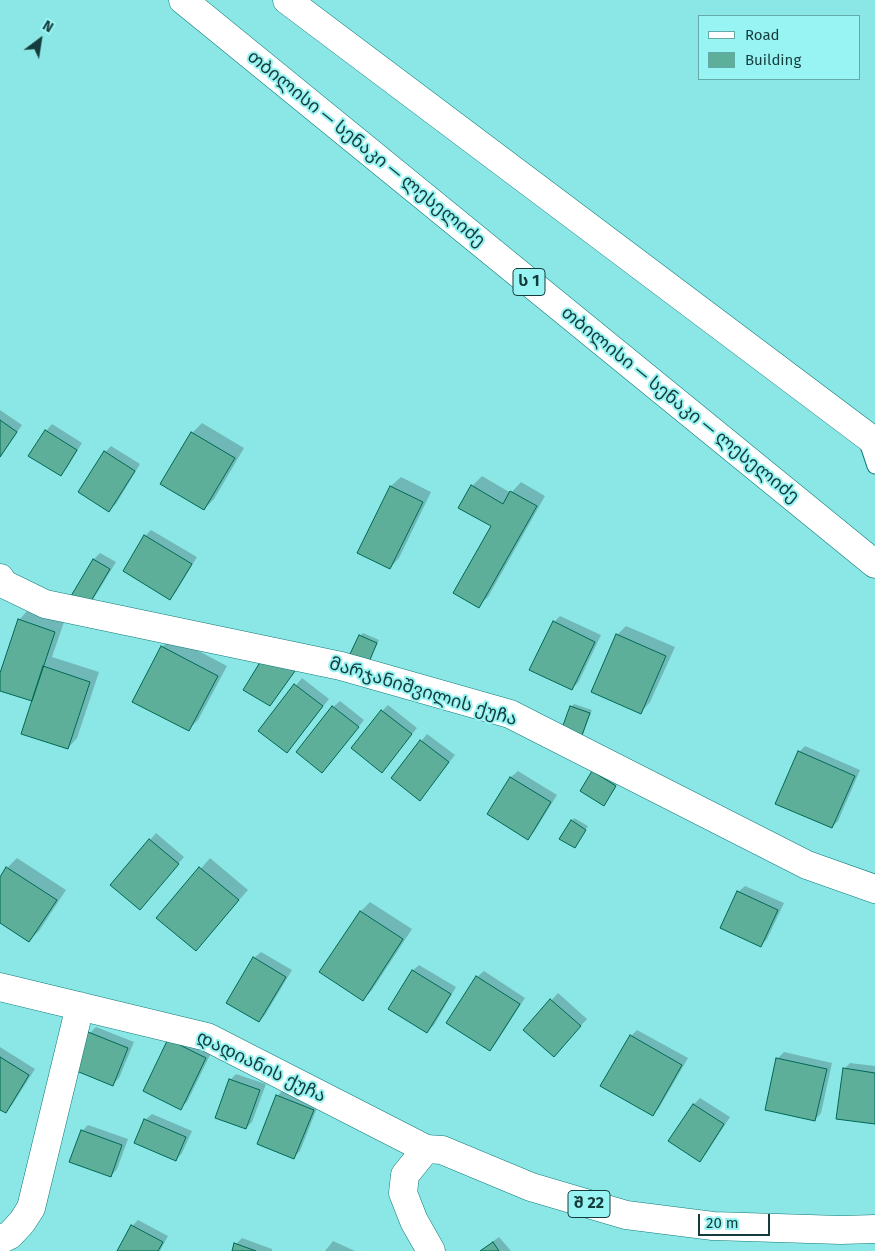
<!DOCTYPE html>
<meta charset="utf-8">
<style>
body{margin:0}
#map{position:relative;width:875px;height:1251px;overflow:hidden;background:#8be7e5;font-family:"Fira Sans",sans-serif}
canvas{display:block}
.legend{position:absolute;left:698px;top:15px;width:162px;height:65px;box-sizing:border-box;background:#98f4f2;border:1px solid #64aaa9;margin:0;padding:6px 9px;list-style:none;font-size:15px;color:#153c3c}
.legend li{display:flex;align-items:center;gap:10px;height:25px}
.legend b{width:25px;border:1px solid #64aaa9}
.north{position:absolute;left:15px;top:15px;width:50px;height:50px;-webkit-text-stroke:4px #98f4f2;paint-order:stroke;rotate:31deg;font-size:14px;font-weight:700;line-height:20px;text-align:center;color:#153c3c}
.north::after{content:'';display:block;margin:auto;width:18px;height:22px;background:#153c3c;clip-path:polygon(50% 0,100% 100%,50% 72%,0 100%)}
.scale{position:absolute;left:698px;top:1214px;width:72px;height:22px;box-sizing:border-box;border:2px solid #153c3c;border-top:0;padding-left:6px;font-size:15px;line-height:18px;white-space:nowrap;color:#153c3c;-webkit-text-stroke:4px #98f4f2;paint-order:stroke}
</style>
<div id="map">
<canvas width="875" height="1251"></canvas>
<ul class="legend">
<li><b style="height:6px;background:#fff"></b>Road</li>
<li><b style="height:14px;background:#5daf99"></b>Building</li>
</ul>
<div class="north">N</div>
<div class="scale">20 m</div>
</div>
<script>
const ctx = document.querySelector('canvas').getContext('2d');
ctx.lineJoin = 'round';
function fill(path, color) {
  ctx.fillStyle = color;
  ctx.fill(path, 'evenodd');
}
function shape(rows) {
  const path = new Path2D();
  for (const r of rows) {
    path.moveTo(r[0], r[1]);
    for (let i = 2; i < r.length; i += 2) path.lineTo(r[i], r[i + 1]);
  }
  return path;
}
function trace(path, color, width, dash) {
  ctx.strokeStyle = color;
  ctx.lineWidth = width;
  ctx.lineCap = dash ? 'butt' : 'round';
  ctx.setLineDash(dash || []);
  ctx.stroke(path);
}
function write(font, color, halo, rows, align = 'center') {
  ctx.font = font + ' "Fira Sans","Noto Sans Georgian",sans-serif';
  ctx.lineWidth = 4;
  ctx.setLineDash([]);
  ctx.textBaseline = 'middle';
  ctx.strokeStyle = halo;
  ctx.fillStyle = color;
  for (const [text, x, y, turn = 0] of rows) {
    ctx.save();
    ctx.translate(x, y);
    ctx.rotate((+turn || 0) * Math.PI / 180);
    ctx.textAlign = isNaN(turn) ? turn : align;
    if (halo) ctx.strokeText(text, 0, 0);
    ctx.fillText(text, 0, 0);
    ctx.restore();
  }
}
fill(shape([
 [0,410,22,425,0,458],
 [202,423,244,448,214,499,204,509,192,433],
 [52,424,82,443,67,468,61,474,46,431],
 [111,446,140,464,116,504,109,510,105,452],
 [482,476,511,493,521,482,545,496,488,597,478,606,492,526,472,486],
 [401,477,431,492,399,558,390,568,359,553,391,486],
 [151,530,197,557,176,592,170,598,145,536],
 [100,553,116,562,94,598,88,604,72,595,94,559],
 [28,610,64,622,52,657,99,672,77,738,68,748,34,700,0,690,0,677,19,620],
 [560,616,601,635,578,683,571,689,554,622],
 [626,626,675,647,650,702,641,712,617,635],
 [363,633,379,640,369,661,360,636],
 [172,637,227,666,198,720,189,729,162,647],
 [302,678,329,699,293,745,260,730],
 [340,701,364,720,328,765,333,707],
 [574,704,592,710,583,734,580,737,571,707],
 [388,705,417,728,382,771,382,711],
 [427,734,455,755,420,799,392,778],
 [805,746,860,770,838,821,832,827,799,752],
 [596,769,618,783,606,801,593,772],
 [518,771,557,795,534,832,528,838,489,814,511,777],
 [574,818,588,826,577,844,572,821],
 [156,833,184,857,146,902,112,884],
 [17,858,66,890,39,931,29,941,0,921,0,879,7,868],
 [210,858,248,890,196,949,158,918],
 [745,886,784,903,767,939,761,945,738,892],
 [370,902,412,929,372,990,363,1000,360,912],
 [261,952,292,970,265,1015,259,1021,254,958],
 [419,965,456,987,434,1025,427,1032,412,971],
 [484,971,525,998,496,1043,490,1050,477,977],
 [558,993,587,1019,560,1049,525,1030],
 [96,1027,134,1042,119,1078,113,1084,90,1033],
 [637,1030,688,1058,659,1108,653,1115,631,1036],
 [176,1034,212,1051,187,1102,180,1108],
 [0,1047,35,1069,12,1105,5,1112,0,1108],
 [784,1052,832,1063,821,1113,815,1120,777,1059],
 [850,1063,875,1066,875,1123,844,1069],
 [236,1074,266,1084,252,1122,246,1128,230,1080],
 [284,1089,319,1103,300,1151,294,1157,277,1096],
 [700,1098,730,1117,706,1154,700,1160,670,1141,694,1104],
 [152,1114,192,1131,182,1153,176,1160,145,1120],
 [88,1125,128,1139,117,1169,111,1176,82,1131],
 [138,1220,168,1236,160,1251,119,1251,132,1226],
 [499,1237,511,1251,480,1251],
 [242,1238,272,1249,272,1251,233,1251,236,1244],
 [333,1241,355,1251,325,1251]
]), '#0003');
const building = shape([
 [0,420,17,432,0,457,0,420],
 [45,430,77,450,61,476,28,456,45,430],
 [191,432,235,458,204,510,160,484,191,432],
 [104,451,135,471,109,512,78,492,104,451],
 [471,485,503,504,510,491,537,506,479,608,453,593,491,526,458,508,471,485],
 [390,486,423,502,390,569,357,553,390,486],
 [144,535,192,564,170,600,123,571,144,535],
 [93,559,110,569,88,606,71,596,93,559],
 [18,619,55,632,32,701,0,691,0,673,18,619],
 [553,621,595,642,572,690,529,670,553,621],
 [616,634,666,656,641,714,591,692,616,634],
 [359,635,377,643,369,662,350,654,359,635],
 [161,646,218,676,189,731,132,702,161,646],
 [262,659,295,671,270,706,243,690,262,659],
 [43,666,90,682,68,749,21,734,43,666],
 [294,684,323,706,287,753,258,731,294,684],
 [332,706,359,727,322,773,296,752,332,706],
 [570,706,590,713,581,738,561,731,570,706],
 [381,710,412,734,382,773,351,748,381,710],
 [420,740,449,762,420,801,391,778,420,740],
 [798,751,855,776,832,828,775,804,798,751],
 [592,771,616,786,604,806,580,791,592,771],
 [510,777,551,802,528,840,487,814,510,777],
 [571,820,586,830,575,848,559,839,571,820],
 [149,839,179,864,140,910,110,885,149,839],
 [6,867,57,900,29,942,0,923,0,877,6,867],
 [199,867,239,900,196,951,156,918,199,867],
 [737,891,778,910,761,947,720,928,737,891],
 [360,911,403,939,363,1001,319,972,360,911],
 [253,957,286,977,259,1022,226,1003,253,957],
 [412,970,451,994,427,1033,388,1009,412,970],
 [476,976,520,1004,490,1051,446,1023,476,976],
 [550,999,581,1026,554,1057,523,1030,550,999],
 [88,1032,128,1048,113,1086,74,1070,88,1032],
 [630,1035,682,1065,653,1116,600,1086,630,1035],
 [168,1039,206,1058,181,1110,143,1091,168,1039],
 [0,1057,29,1075,6,1113,0,1110,0,1057],
 [776,1058,827,1069,815,1121,765,1110,776,1058],
 [843,1068,875,1073,875,1124,836,1119,843,1068],
 [229,1079,260,1090,246,1129,215,1118,229,1079],
 [276,1095,314,1110,294,1159,257,1144,276,1095],
 [693,1104,724,1124,700,1162,668,1141,693,1104],
 [144,1119,186,1137,176,1161,134,1143,144,1119],
 [81,1130,122,1145,111,1177,69,1162,81,1130],
 [131,1225,163,1242,158,1251,117,1251,131,1225],
 [493,1242,499,1251,480,1251,493,1242],
 [234,1243,256,1251,232,1251,234,1243]
]);
fill(building, '#5daf99');
trace(building, '#016855', 1);
const service = shape([
 [865,436,875,466]
]);
const minor = shape([
 [0,578,4,584,45,604,341,666,510,714,807,865,875,889],
 [0,987,207,1037,426,1149],
 [0,1240,10,1235,22,1222,31,1208,80,1006]
]);
const primary = shape([
 [431,1251,414,1221,403,1193,405,1175,426,1149,442,1150,531,1187,626,1215,713,1226,841,1230,875,1229]
]);
const motorway = shape([
 [183,0,875,564],
 [287,0,875,442]
]);
trace(service, '#0e7b7a', 17);
trace(minor, '#0e7b7a', 29);
trace(primary, '#0e7b7a', 29);
trace(motorway, '#0e7b7a', 29);
trace(service, '#fff', 15);
trace(minor, '#fff', 28);
trace(primary, '#fff', 28);
trace(motorway, '#fff', 28);
for (const [x, y, w] of [
 [529,282,32],
 [589,1204,42]
]) {
  const box = new Path2D();
  box.roundRect(x - w / 2, y - 13.5, w, 27, 4);
  ctx.fillStyle = '#98f4f2';
  ctx.fill(box);
  trace(box, '#153c3c', 1);
}
write('bold 16px', '#153c3c', null, [
 ["ს 1",529,282],
 ["შ 22",589,1204]
]);
write('18px', '#153c3c', '#98f4f2', [
 ["თბილისი — სენაკი — ლესელიძე",366,149,39],
 ["თბილისი — სენაკი — ლესელიძე",680,405,39],
 ["მარჯანიშვილის ქუჩა",423,692,17],
 ["დადიანის ქუჩა",261,1067,26]
]);
</script>
